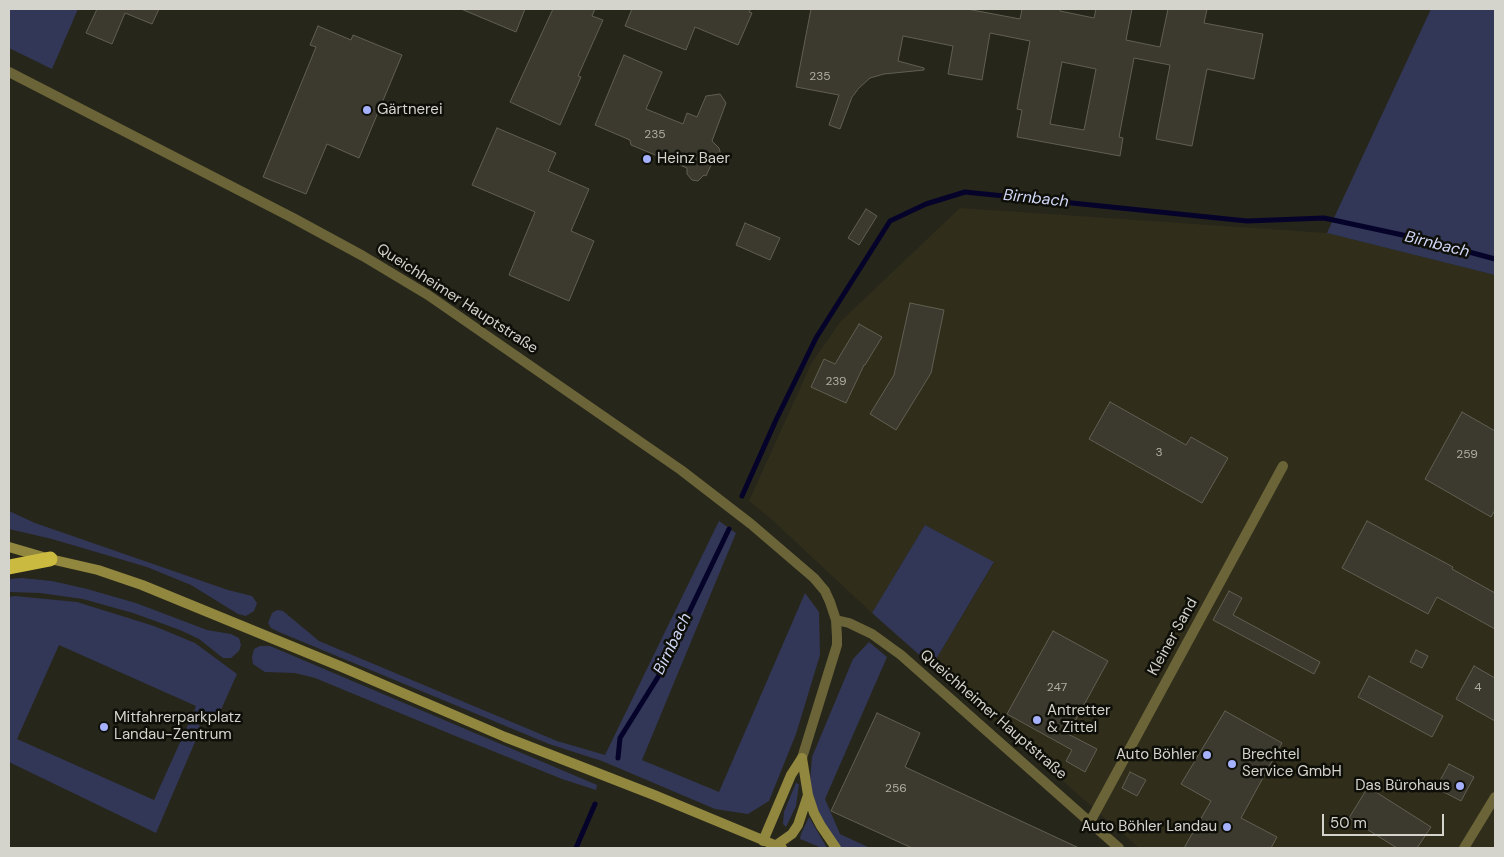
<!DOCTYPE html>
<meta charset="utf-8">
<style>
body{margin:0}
#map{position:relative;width:1504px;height:857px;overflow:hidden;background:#27261a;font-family:"DM Sans",sans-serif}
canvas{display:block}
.frame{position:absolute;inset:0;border:10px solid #d4d3cc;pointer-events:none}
.scale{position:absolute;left:1322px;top:814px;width:122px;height:22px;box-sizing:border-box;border:2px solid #d4d3cc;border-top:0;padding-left:6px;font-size:15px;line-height:18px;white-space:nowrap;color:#d4d3cc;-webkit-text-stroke:4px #0f0f09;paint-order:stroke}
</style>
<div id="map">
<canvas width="1504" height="857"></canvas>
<div class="frame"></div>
<div class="scale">50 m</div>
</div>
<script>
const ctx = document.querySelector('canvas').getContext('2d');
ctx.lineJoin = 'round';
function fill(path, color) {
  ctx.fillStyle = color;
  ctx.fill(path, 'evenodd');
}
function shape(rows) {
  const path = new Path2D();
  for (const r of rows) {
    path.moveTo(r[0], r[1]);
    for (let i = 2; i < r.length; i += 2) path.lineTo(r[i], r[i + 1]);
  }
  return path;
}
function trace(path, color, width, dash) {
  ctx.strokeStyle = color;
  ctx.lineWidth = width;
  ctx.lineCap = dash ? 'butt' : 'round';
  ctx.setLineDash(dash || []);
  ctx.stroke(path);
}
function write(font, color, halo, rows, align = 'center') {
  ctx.font = font + ' "DM Sans",sans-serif';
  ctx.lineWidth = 5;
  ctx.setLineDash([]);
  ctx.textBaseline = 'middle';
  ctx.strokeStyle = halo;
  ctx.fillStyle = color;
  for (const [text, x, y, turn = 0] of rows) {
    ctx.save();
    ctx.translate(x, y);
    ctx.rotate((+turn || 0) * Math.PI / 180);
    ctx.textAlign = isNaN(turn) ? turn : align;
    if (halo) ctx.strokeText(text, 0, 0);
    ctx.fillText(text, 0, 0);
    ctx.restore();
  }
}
fill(shape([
 [960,208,1327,233,1495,275,1495,848,1139,848,932,666,994,563,925,525,872,613,769,517,749,501,812,362,841,321]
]), '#302d1b');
fill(shape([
 [9,9,78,9,52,69,9,48],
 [1431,9,1495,9,1495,275,1327,233],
 [9,511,35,523,228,590,252,596,257,603,254,611,246,616,238,614,191,585,147,567,52,539,9,529],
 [719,521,736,533,642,760,719,792,805,593,819,612,820,655,796,734,769,801,748,814,715,809,602,761,549,744,279,632,271,628,268,623,272,613,277,610,283,611,319,641,557,741,605,755],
 [925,525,994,562,932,666,872,613],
 [22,578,52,581,87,589,136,603,207,630,231,634,239,638,241,645,239,651,231,658,223,658,199,639,180,630,133,613,83,599,40,593,9,592,9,579],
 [15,596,77,602,154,626,195,643,237,674,216,721,194,711,196,706,59,645,17,739,154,800,192,716,201,728,156,833,9,762,9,597],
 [869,642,887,657,825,799,840,834,870,848,838,848,817,811,810,783,812,757,853,659],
 [260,646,270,646,597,785,596,790,562,779,453,735,315,678,295,673,265,672,253,664,252,657,254,649],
 [796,783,799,784,796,806,786,827,783,824,784,812],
 [809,817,827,848,822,848,800,839,801,834]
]), '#323757');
trace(shape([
 [742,496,776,420,816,338,890,221,926,204,965,192,1247,221,1324,218,1421,239,1495,259],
 [618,758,620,738,658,677,729,529],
 [576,848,595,804]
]), '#06032b', 5);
const building = shape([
 [97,9,159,9,152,24,125,13,112,44,86,33,97,9],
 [461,9,525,9,516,32,461,9],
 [553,9,595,9,592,16,603,20,578,76,581,77,560,125,510,102,553,9],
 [632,9,751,9,749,12,752,13,738,45,695,27,686,50,625,26,632,9],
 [811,9,967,9,1020,19,1022,9,1060,9,1060,11,1094,18,1096,9,1132,9,1126,40,1160,47,1168,9,1207,9,1204,23,1263,34,1254,79,1207,69,1192,146,1156,139,1170,65,1134,58,1119,137,1123,138,1120,156,1017,137,1022,110,1017,109,1030,41,990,33,982,80,948,74,953,46,903,36,898,61,924,68,924,70,884,74,870,78,859,88,852,97,840,129,829,125,839,95,796,87,811,9],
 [1062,62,1096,69,1084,130,1050,124,1062,62],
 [318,26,351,40,353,35,402,55,359,158,327,144,306,194,263,177,316,47,310,45,318,26],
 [624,55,662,72,646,109,683,124,687,113,697,117,706,96,720,94,726,103,712,141,719,148,721,155,718,161,712,163,706,176,704,175,698,181,692,180,687,174,687,168,631,145,630,140,595,125,624,55],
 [497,128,556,153,548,171,589,189,571,231,594,241,569,301,509,275,535,212,472,185,497,128],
 [866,209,877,216,859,245,848,238,866,209],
 [745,223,780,238,770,260,736,245,745,223],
 [910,303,944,310,931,373,896,430,870,414,894,375,910,303],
 [859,324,882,337,865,365,864,365,846,403,811,387,824,359,835,364,859,324],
 [1110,402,1186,445,1191,437,1228,458,1202,503,1089,439,1110,402],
 [1462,412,1495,431,1495,510,1491,517,1425,479,1462,412],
 [1367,521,1453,567,1452,569,1495,593,1495,629,1437,597,1428,614,1342,568,1367,521],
 [1229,591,1242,598,1233,615,1320,662,1314,674,1213,620,1229,591],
 [1053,631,1108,661,1068,734,1097,749,1085,772,1066,761,1072,750,1007,714,1053,631],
 [1416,650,1428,656,1422,668,1410,662,1416,650],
 [1474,666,1495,678,1495,721,1456,699,1474,666],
 [1369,676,1443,716,1432,737,1358,697,1369,676],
 [1225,711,1282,743,1241,818,1277,837,1271,848,1184,848,1211,801,1181,784,1225,711],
 [877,713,920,733,905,767,1079,848,912,848,831,811,877,713],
 [1449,764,1474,777,1461,801,1436,788,1449,764],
 [1130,772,1146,780,1137,796,1122,788,1130,772],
 [1368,787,1431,827,1417,848,1397,848,1349,818,1368,787]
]);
fill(building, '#3c3a2e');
trace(building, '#615f52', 1);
trace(shape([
 [9,72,293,218,363,256,428,295,681,470,751,524,814,578,825,591,830,602,836,620,837,637,837,645,802,758],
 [836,620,849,623,872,634,901,655,1119,848],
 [1090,822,1283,466],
 [1464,848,1495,797]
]), '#6a6438', 10);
trace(shape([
 [9,547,50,559,98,570,142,585,342,667,505,737,654,795,782,848],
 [802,758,808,795,814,813,821,826,836,848],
 [763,841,791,775,802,758],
 [775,846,792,834,798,825,808,795]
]), '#91873e', 10);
trace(shape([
 [9,567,50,559]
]), '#cbba40', 15);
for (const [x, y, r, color] of [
 [367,110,5,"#a5b1fc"],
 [647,159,5,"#a5b1fc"],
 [1037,720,5,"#a5b1fc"],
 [104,727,5,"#a5b1fc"],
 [1207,755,5,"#a5b1fc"],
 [1232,764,5,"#a5b1fc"],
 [1460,786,5,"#a5b1fc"],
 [1227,827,5,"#a5b1fc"]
]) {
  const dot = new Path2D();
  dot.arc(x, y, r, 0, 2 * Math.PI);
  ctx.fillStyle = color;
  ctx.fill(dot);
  trace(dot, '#0f0f09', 2);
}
write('12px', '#aeada4', null, [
 ["235",820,77],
 ["235",655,135],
 ["239",836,382],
 ["3",1159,453],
 ["259",1467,455],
 ["247",1057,688],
 ["4",1478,688],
 ["256",896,789]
]);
write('15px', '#d4d3cc', '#0f0f09', [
 ["Gärtnerei",377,110],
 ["Heinz Baer",657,159],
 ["Antretter",1047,711],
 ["& Zittel",1047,728],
 ["Mitfahrerparkplatz",114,718],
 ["Landau-Zentrum",114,735],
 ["Auto Böhler",1197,755,"right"],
 ["Brechtel",1242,755],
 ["Service GmbH",1242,772],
 ["Das Bürohaus",1450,786,"right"],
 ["Auto Böhler Landau",1217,827,"right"]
], 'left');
write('15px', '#d4d3cc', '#0f0f09', [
 ["Queichheimer Hauptstraße",457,299,33],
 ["Kleiner Sand",1173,637,-61],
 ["Queichheimer Hauptstraße",993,715,41]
]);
write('italic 16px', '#d1d7f7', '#0f0f09', [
 ["Birnbach",1036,199,6],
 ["Birnbach",1437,245,14],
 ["Birnbach",673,644,-64]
]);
</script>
